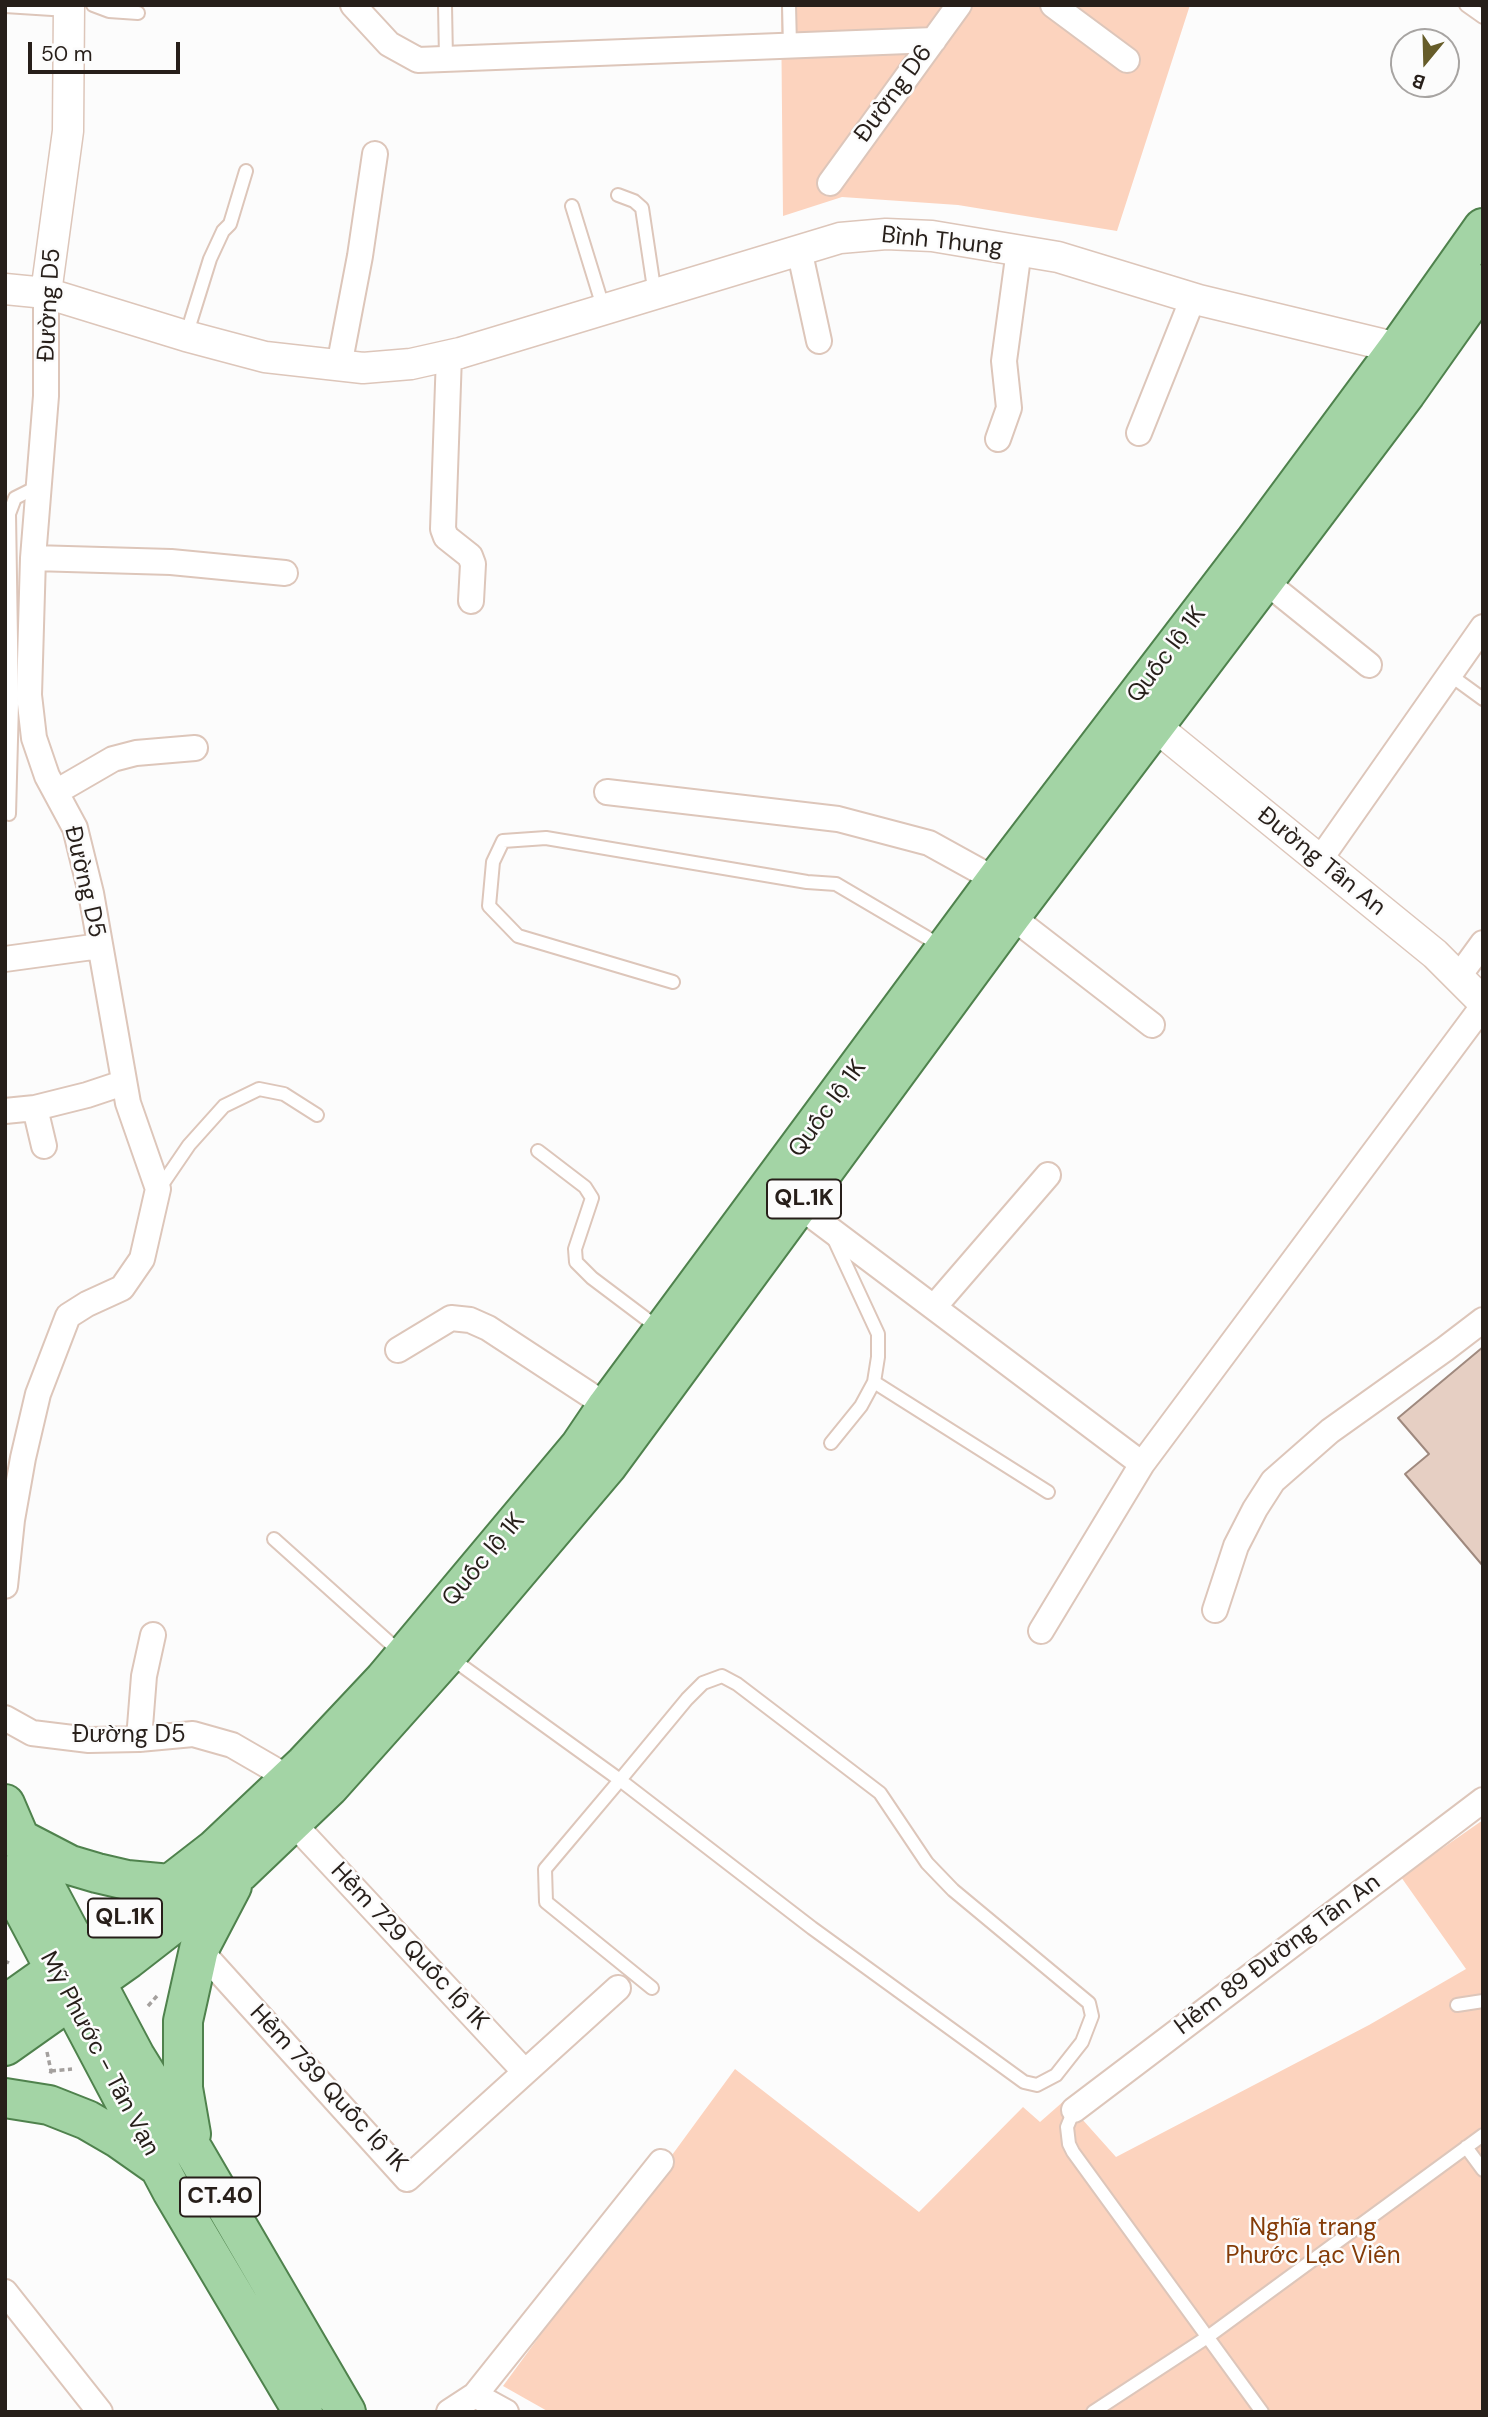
<!DOCTYPE html>
<meta charset="utf-8">
<style>
body{margin:0}
#map{position:relative;width:1488px;height:2417px;overflow:hidden;background:#fcfcfc;font-family:"DM Sans",sans-serif}
canvas{display:block}
.frame{position:absolute;inset:0;border:7px solid #271f1a;pointer-events:none}
.north{position:absolute;left:1390px;top:28px;width:70px;height:70px;box-sizing:border-box;background:#fcfcfc;border:2px solid #a7a4a2;border-radius:50%;rotate:199deg;font-size:19px;font-weight:700;line-height:28px;text-align:center;color:#271f1a}
.north::after{content:'';display:block;margin:auto;width:24px;height:32px;background:#665c29;clip-path:polygon(50% 0,100% 100%,50% 72%,0 100%)}
.scale{position:absolute;left:28px;top:42px;width:152px;height:32px;box-sizing:border-box;border:4px solid #271f1a;border-top:0;padding-left:9px;font-size:21px;line-height:24px;white-space:nowrap;color:#271f1a;-webkit-text-stroke:5px #fcfcfc;paint-order:stroke}
</style>
<div id="map">
<canvas width="1488" height="2417"></canvas>
<div class="frame"></div>
<div class="north">B</div>
<div class="scale">50 m</div>
</div>
<script>
const ctx = document.querySelector('canvas').getContext('2d');
ctx.lineJoin = 'round';
function fill(path, color) {
  ctx.fillStyle = color;
  ctx.fill(path, 'evenodd');
}
function shape(rows) {
  const path = new Path2D();
  for (const r of rows) {
    path.moveTo(r[0], r[1]);
    for (let i = 2; i < r.length; i += 2) path.lineTo(r[i], r[i + 1]);
  }
  return path;
}
function trace(path, color, width, dash) {
  ctx.strokeStyle = color;
  ctx.lineWidth = width;
  ctx.lineCap = dash ? 'butt' : 'round';
  ctx.setLineDash(dash || []);
  ctx.stroke(path);
}
function write(font, color, halo, rows, align = 'center') {
  ctx.font = font + ' "DM Sans",sans-serif';
  ctx.lineWidth = 5;
  ctx.setLineDash([]);
  ctx.textBaseline = 'middle';
  ctx.strokeStyle = halo;
  ctx.fillStyle = color;
  for (const [text, x, y, turn = 0] of rows) {
    ctx.save();
    ctx.translate(x, y);
    ctx.rotate((+turn || 0) * Math.PI / 180);
    ctx.textAlign = isNaN(turn) ? turn : align;
    if (halo) ctx.strokeText(text, 0, 0);
    ctx.fillText(text, 0, 0);
    ctx.restore();
  }
}
fill(shape([
 [781,5,1190,5,1117,231,958,205,842,197,783,216],
 [1483,1820,1483,2412,549,2412,503,2386,735,2069,919,2212,1023,2107,1040,2122,1065,2100,1116,2157,1369,2025,1466,1969,1401,1877]
]), '#fcd3be');
const building = shape([
 [1483,1347,1483,1566,1405,1474,1429,1454,1398,1418,1483,1347]
]);
fill(building, '#e6cfc3');
trace(building, '#9f897e', 2);
const service = shape([
 [93,5,109,11,138,13],
 [445,5,446,59],
 [789,5,790,46],
 [1466,5,1483,17],
 [5,6,68,10],
 [618,195,634,201,642,208,655,295],
 [572,206,604,310],
 [186,336,210,259,223,231,230,224,246,171],
 [1450,675,1483,699],
 [5,703,12,703,9,514,15,498,39,486],
 [9,814,12,703],
 [673,982,518,936,489,906,493,862,503,841,546,838,807,882,836,884,943,947],
 [538,1151,585,1187,592,1198,575,1249,576,1262,592,1278,661,1330],
 [159,1189,189,1145,224,1106,259,1089,284,1094,317,1115],
 [874,1382,1048,1492],
 [831,1443,861,1406,874,1382,878,1357,878,1334,833,1237],
 [274,1539,401,1653],
 [451,1658,620,1780,812,1928,1024,2082,1037,2085,1056,2075,1082,2042,1092,2016,1089,2003,953,1890,927,1863,880,1793,737,1684,722,1676,703,1683,687,1699,620,1780,545,1869,546,1902,652,1988],
 [1457,2005,1483,2001],
 [1074,2110,1067,2127,1069,2144,1073,2152,1262,2412],
 [1466,2147,1483,2170],
 [1093,2412,1209,2336,1483,2135]
]);
const minor = shape([
 [353,5,389,44,418,60,934,40],
 [1053,5,1127,60],
 [830,183,959,5],
 [799,249,819,341],
 [449,355,443,529,446,537,470,556,473,564,471,601],
 [339,366,360,256,375,154],
 [1139,433,1193,298],
 [998,439,1009,408,1004,361,1019,250],
 [33,558,171,562,285,573],
 [1266,582,1369,665],
 [56,792,113,759,136,753,195,748],
 [607,792,838,819,929,843,996,880],
 [1319,861,1483,627],
 [1011,916,1152,1025],
 [5,959,100,946],
 [1459,976,1483,943],
 [5,1111,35,1108],
 [44,1146,35,1108,87,1095,123,1083],
 [799,1206,1142,1464],
 [934,1307,1048,1175],
 [398,1350,451,1318,470,1320,488,1328,607,1406],
 [5,1586,12,1520,23,1458,38,1394,68,1316,87,1304,122,1288,142,1259,158,1189,128,1103,91,893,75,828,47,776,34,738,29,695,33,558,46,396,46,293],
 [1215,1610,1236,1546,1255,1509,1273,1481,1330,1431,1445,1349,1483,1320],
 [1041,1631,1142,1464,1483,1006],
 [5,1718,32,1733,89,1740,139,1739,193,1734,232,1745,289,1778],
 [139,1739,144,1676,153,1635],
 [292,1822,525,2072],
 [199,1949,407,2179,618,1988],
 [1074,2110,1483,1800],
 [5,2292,100,2412],
 [475,2395,661,2162],
 [449,2412,475,2395,506,2412]
]);
const tertiary = shape([
 [5,289,46,293,186,336,265,357,363,368,411,364,460,353,840,238,886,234,932,236,1058,257,1199,300,1398,348],
 [46,293,68,131,69,5],
 [1155,726,1435,954,1483,1002]
]);
const primary = shape([
 [5,1804,20,1839,135,2056,195,2153,346,2412],
 [20,1839,70,1865,97,1873,127,1880,170,1884],
 [5,1875,172,2191,303,2412],
 [5,2005,108,1932,215,1849,305,1764,384,1680,580,1446,607,1406,996,880,1255,541,1398,348,1483,228],
 [5,2046,128,1959,240,1872,329,1787,447,1655,607,1466,1011,916,1406,393,1483,284],
 [5,2098,49,2105,87,2120,118,2138,155,2164],
 [191,2134,183,2088,183,2021,199,1949,232,1886]
]);
trace(service, '#ddc6ba', 16);
trace(minor, '#ddc6ba', 28);
trace(tertiary, '#ddc6ba', 33);
trace(primary, '#4f824d', 42);
trace(shape([
 [5,1961,9,1963],
 [148,2006,157,1996],
 [47,2052,51,2071,50,2075],
 [51,2071,72,2069]
]), '#a4a09e', 3.5, [5, 3.5]);
trace(service, '#fff', 12);
trace(minor, '#fff', 24);
trace(tertiary, '#fff', 30);
trace(primary, '#a3d4a5', 38);
for (const [x, y, w] of [
 [804,1199,74],
 [125,1918,74],
 [220,2197,80]
]) {
  const box = new Path2D();
  box.roundRect(x - w / 2, y - 19.5, w, 39, 5);
  ctx.fillStyle = '#fcfcfc';
  ctx.fill(box);
  trace(box, '#271f1a', 2);
}
write('bold 23px', '#271f1a', null, [
 ["QL.1K",804,1199],
 ["QL.1K",125,1918],
 ["CT.40",220,2197]
]);
write('24px', '#271f1a', '#fcfcfc', [
 ["Đường D6",894,94,-54],
 ["Bình Thung",942,242,6],
 ["Đường D5",50,305,-87],
 ["Quốc lộ 1K",1167,655,-53],
 ["Đường Tân An",1321,862,39],
 ["Đường D5",84,882,77],
 ["Quốc lộ 1K",828,1109,-54],
 ["Quốc lộ 1K",484,1560,-50],
 ["Đường D5",129,1736],
 ["Hẻm 729 Quốc lộ 1K",409,1947,47],
 ["Hẻm 89 Đường Tân An",1278,1955,-37],
 ["Mỹ Phước - Tân Vạn",99,2054,62],
 ["Hẻm 739 Quốc lộ 1K",328,2089,47]
]);
write('24px', '#843b07', '#fcfcfc', [
 ["Nghĩa trang",1313,2229],
 ["Phước Lạc Viên",1313,2257]
]);
</script>
